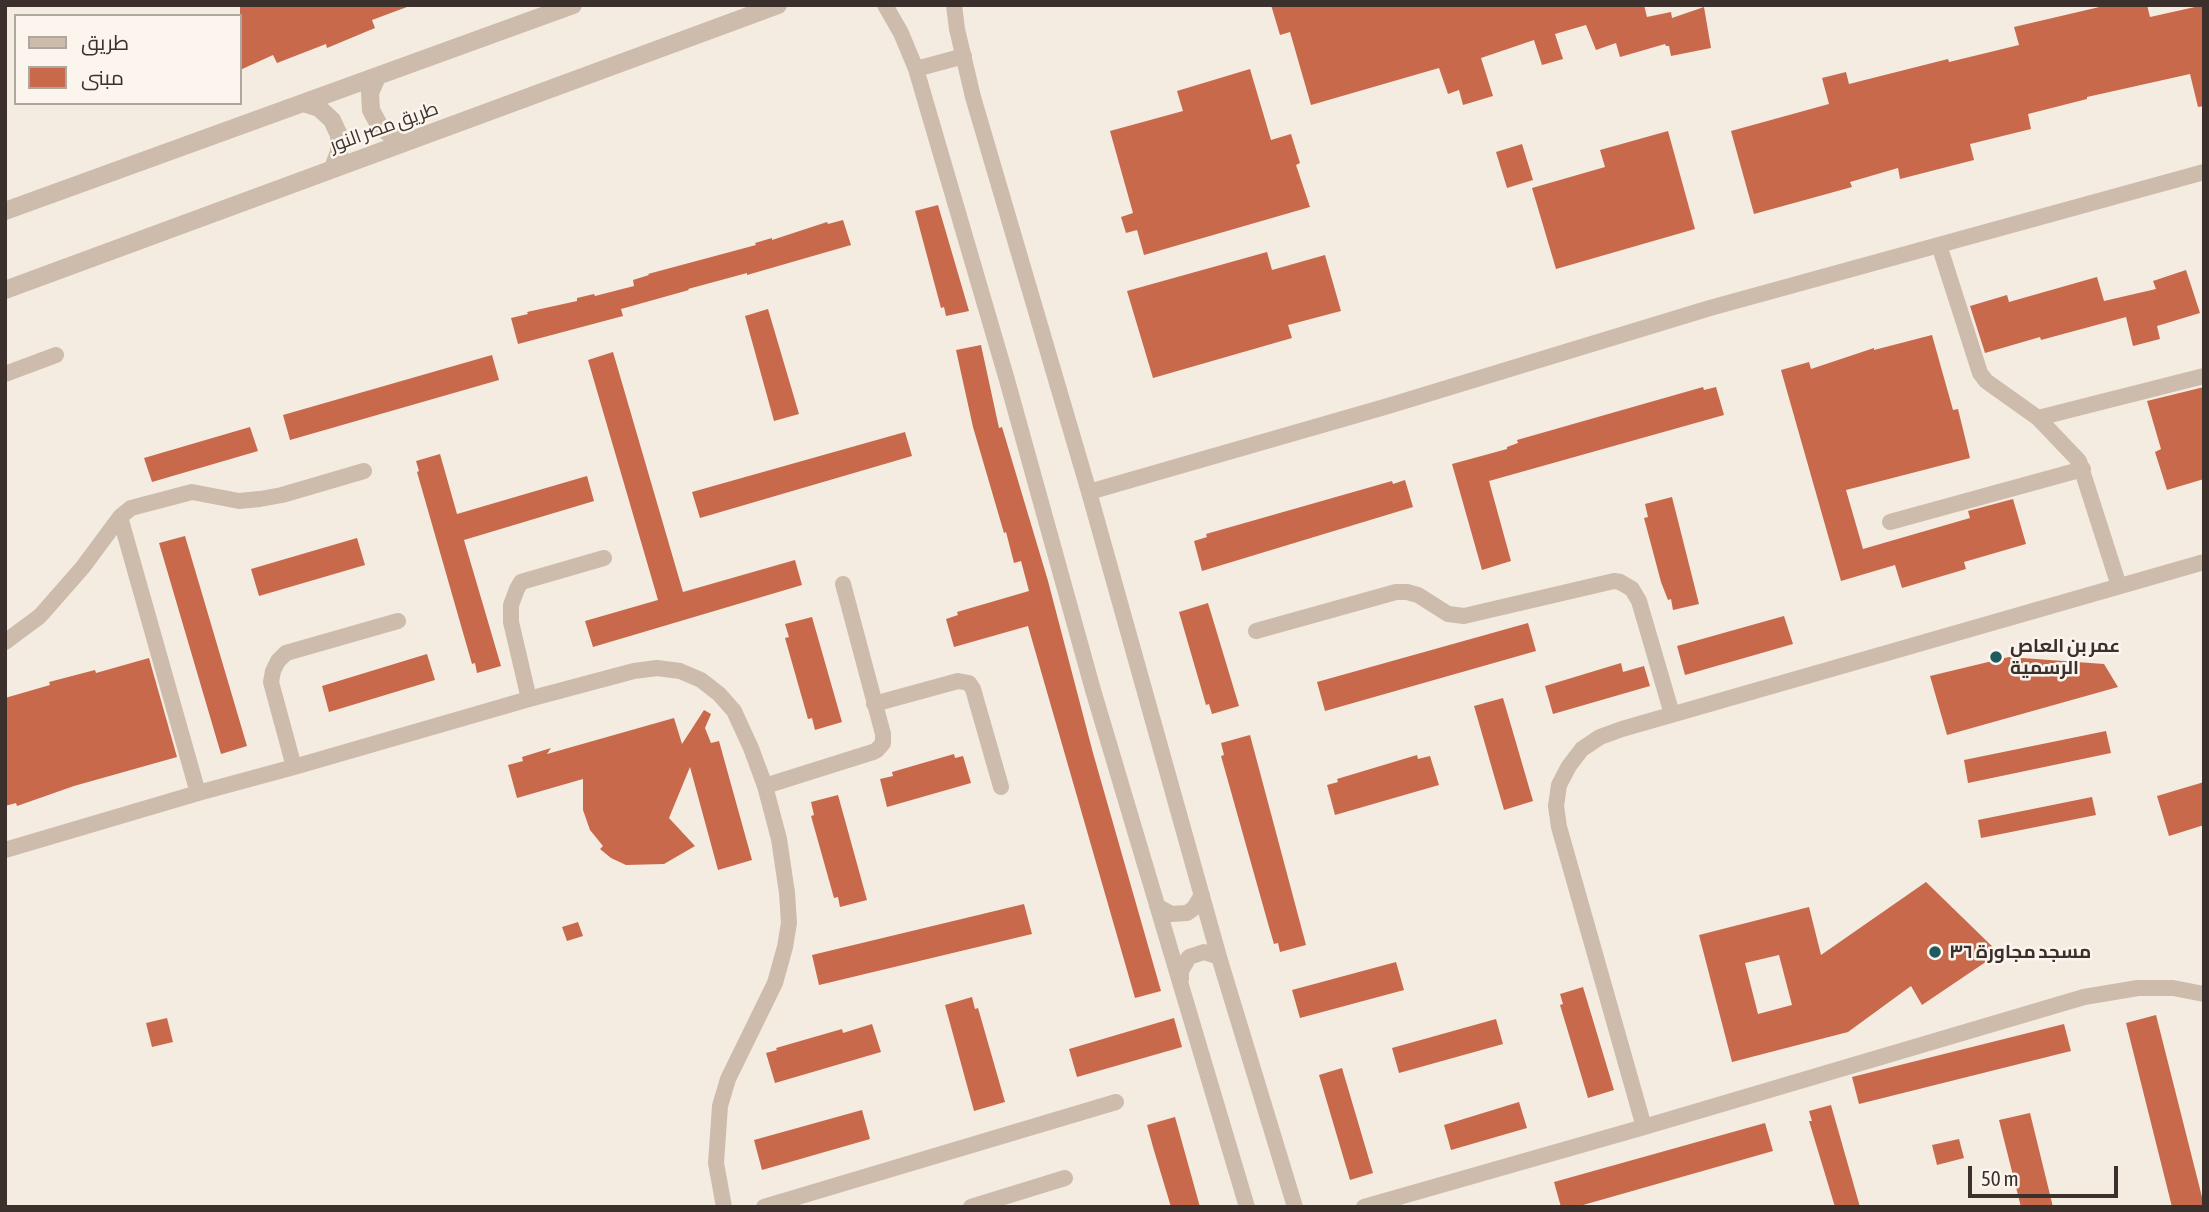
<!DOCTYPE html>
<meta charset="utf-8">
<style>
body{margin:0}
#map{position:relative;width:2209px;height:1212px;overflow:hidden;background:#f4ebe1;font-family:"Asap Condensed",Cairo,sans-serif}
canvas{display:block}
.frame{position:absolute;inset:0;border:7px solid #3b302b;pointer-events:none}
.legend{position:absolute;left:14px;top:14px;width:228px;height:91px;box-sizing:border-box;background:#fbf5ee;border:2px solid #aea6a0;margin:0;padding:9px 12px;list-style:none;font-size:21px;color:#3b302b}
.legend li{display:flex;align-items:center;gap:14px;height:35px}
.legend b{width:35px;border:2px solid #aea6a0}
.scale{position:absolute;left:1968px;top:1166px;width:150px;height:32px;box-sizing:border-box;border:4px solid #3b302b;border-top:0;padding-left:9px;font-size:21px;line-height:24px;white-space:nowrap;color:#3b302b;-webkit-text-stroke:5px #fbf5ee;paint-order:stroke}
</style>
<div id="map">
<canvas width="2209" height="1212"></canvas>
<div class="frame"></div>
<ul class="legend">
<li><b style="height:9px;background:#cdbbac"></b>طريق</li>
<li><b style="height:19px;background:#c8694b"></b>مبنى</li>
</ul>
<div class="scale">50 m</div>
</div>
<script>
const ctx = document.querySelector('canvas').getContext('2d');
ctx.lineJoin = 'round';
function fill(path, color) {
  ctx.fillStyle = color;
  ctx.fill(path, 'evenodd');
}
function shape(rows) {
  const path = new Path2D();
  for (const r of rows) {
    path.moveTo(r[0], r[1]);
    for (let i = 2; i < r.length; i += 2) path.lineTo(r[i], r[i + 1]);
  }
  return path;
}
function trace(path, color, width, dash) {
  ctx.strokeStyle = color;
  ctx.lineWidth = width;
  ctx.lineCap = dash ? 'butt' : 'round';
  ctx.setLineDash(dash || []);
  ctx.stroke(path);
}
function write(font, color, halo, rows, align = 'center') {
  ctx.font = font + ' "Asap Condensed",Cairo,sans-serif';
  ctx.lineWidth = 5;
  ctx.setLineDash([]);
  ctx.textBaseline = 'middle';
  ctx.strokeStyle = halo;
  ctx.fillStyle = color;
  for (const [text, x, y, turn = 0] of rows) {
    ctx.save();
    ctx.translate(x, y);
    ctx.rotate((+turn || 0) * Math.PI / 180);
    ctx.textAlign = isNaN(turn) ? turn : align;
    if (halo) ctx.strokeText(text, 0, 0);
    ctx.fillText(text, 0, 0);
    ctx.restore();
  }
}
fill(shape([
 [240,5,407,5,407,7,372,20,375,28,327,48,326,44,277,63,273,55,240,70],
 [1271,5,1644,5,1647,17,1671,12,1672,18,1704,7,1711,48,1671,56,1669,46,1666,46,1665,44,1620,57,1616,43,1596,50,1586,25,1555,34,1563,59,1542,65,1534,40,1481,58,1493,96,1463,105,1459,90,1448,94,1439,68,1311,105,1290,32,1280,35],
 [2108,5,2147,5,2150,17,2204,5,2204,106,2198,107,2190,74,2087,97,2087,99,2028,114,2031,129,1970,144,1974,160,1900,179,1898,168,1850,182,1852,187,1754,214,1731,131,1829,104,1822,78,1846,72,1849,84,1948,59,1949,62,2019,45,2014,27],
 [1250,69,1271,140,1291,134,1300,163,1296,165,1310,207,1144,255,1137,230,1126,233,1121,217,1133,213,1110,131,1183,111,1177,91],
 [1668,131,1695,229,1556,269,1532,188,1605,167,1600,150],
 [1522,144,1533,180,1507,188,1496,152],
 [938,205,969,311,946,316,944,307,941,308,915,211],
 [843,220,851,245,747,275,747,273,688,289,689,290,621,309,623,316,518,344,511,318,528,314,527,312,577,301,577,298,594,294,595,296,634,286,633,280,649,275,648,274,756,245,755,243,772,238,772,240,827,222,828,224],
 [1267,252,1272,270,1325,255,1341,311,1288,325,1292,338,1153,378,1127,291],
 [2186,270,2200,313,2157,326,2160,339,2133,346,2126,317,2041,340,2040,337,1985,353,1970,306,2007,295,2009,302,2097,277,2104,301,2156,289,2153,281],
 [768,309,799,414,774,421,745,316],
 [1932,335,1953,410,1958,409,1970,458,1846,490,1863,549,1970,518,1968,511,2013,499,2026,544,1964,562,1966,569,1902,588,1895,565,1841,581,1781,370,1809,362,1811,369,1874,348,1874,350],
 [981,345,999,428,1002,427,1048,581,1093,753,1161,991,1135,998,1028,626,954,647,946,619,958,615,957,612,1029,591,1021,561,1014,563,1006,532,1004,533,973,427,956,350],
 [613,352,683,592,795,560,802,585,593,647,585,621,658,600,588,360],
 [492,355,499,380,290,440,283,415],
 [1703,387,1704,390,1716,387,1724,415,1489,481,1511,561,1482,570,1452,464,1507,449,1507,447,1518,443,1517,440],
 [2204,387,2204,479,2167,490,2155,452,2161,449,2147,401],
 [250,427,258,451,152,482,144,458],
 [905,432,912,456,700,518,692,492],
 [440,454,457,514,587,476,594,501,464,540,501,666,477,673,475,663,472,664,417,472,419,471,416,461],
 [1405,480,1413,507,1202,571,1194,541,1207,537,1206,534,1392,481,1393,484],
 [1672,497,1699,604,1673,610,1671,599,1668,600,1661,582,1644,518,1648,517,1645,504],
 [185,536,247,746,221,754,159,543],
 [357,538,365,565,259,596,251,569],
 [1208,603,1239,706,1212,714,1209,704,1206,705,1179,612],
 [1784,616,1793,644,1685,675,1677,646],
 [812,617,842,722,815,730,812,718,808,719,785,638,789,637,785,624],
 [1528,623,1536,651,1325,711,1317,682],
 [427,654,435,680,329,712,322,686],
 [2009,657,2104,664,2118,687,1947,735,1930,676],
 [149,658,177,757,74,786,17,806,16,803,5,806,5,698,50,685,49,682,95,670,96,673],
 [1621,663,1623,672,1644,666,1650,686,1553,714,1545,686],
 [1503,698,1533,801,1504,810,1474,706],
 [704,710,711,714,705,728,711,743,719,741,752,860,718,870,690,767,669,818,695,846,664,864,626,865,611,858,600,849,603,846,590,830,583,810,583,779,517,798,508,765,523,761,522,757,551,748,547,754,674,718,682,744],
 [2106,731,2111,753,1968,783,1964,760],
 [1250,735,1306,945,1280,952,1278,943,1274,944,1269,927,1221,756,1224,755,1221,743],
 [954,754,955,758,963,756,971,783,887,807,880,779,893,776,892,772],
 [1417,755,1418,759,1430,756,1439,785,1335,815,1327,785,1338,782,1337,779],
 [2204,782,2204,825,2169,836,2157,796],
 [838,795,867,900,840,907,838,897,834,898,811,816,814,815,811,802],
 [2092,797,2096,815,1981,838,1978,820],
 [1926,882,1999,953,1922,1005,1911,986,1848,1032,1732,1062,1699,935,1809,907,1821,955],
 [1779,955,1792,1005,1758,1014,1745,963],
 [1024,904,1032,934,819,985,812,955],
 [578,922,583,936,567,941,562,927],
 [1396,962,1404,990,1300,1018,1292,990],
 [1583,987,1614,1090,1588,1098,1560,1005,1563,1004,1560,994],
 [972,997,975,1009,978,1008,1005,1102,974,1111,945,1005],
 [2156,1015,2204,1205,2204,1207,2172,1207,2126,1023],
 [167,1018,173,1042,152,1047,146,1023],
 [1174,1018,1182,1047,1077,1077,1069,1049],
 [1496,1019,1503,1044,1399,1073,1392,1048],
 [872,1024,881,1052,775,1083,766,1053,777,1050,776,1048,842,1029,843,1033],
 [2064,1024,2071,1051,1859,1104,1852,1077],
 [1342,1068,1373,1173,1350,1180,1319,1075],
 [1519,1102,1527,1128,1451,1150,1444,1125],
 [1831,1105,1860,1207,1835,1207,1809,1121,1812,1121,1809,1111],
 [862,1110,870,1139,762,1170,754,1140],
 [2030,1113,2053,1207,2021,1207,1999,1120],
 [1175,1117,1200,1207,1171,1207,1153,1147,1147,1125],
 [1765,1123,1773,1151,1576,1207,1561,1207,1554,1182],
 [1959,1139,1964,1158,1937,1165,1932,1145]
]), '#c8694b');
trace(shape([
 [885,5,901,33,916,69,1007,380,1093,690,1247,1207],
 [954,5,957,29,973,97,1089,492,1219,957,1295,1207],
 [916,69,964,56],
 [1939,245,1980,373,1986,381,2038,418,2079,461,2119,586],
 [5,374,56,355],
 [2038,418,2204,376],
 [1089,492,1388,406,1710,308,2204,172],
 [120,517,198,793],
 [1890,522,2083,469],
 [1256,631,1396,592,1407,592,1418,595,1448,614,1464,616,1614,581,1620,582,1632,589,1639,601,1672,714],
 [5,642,40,616,83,567,120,517,131,508,192,492,239,501,260,499,282,495,364,471],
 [529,699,511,622,511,605,517,589,521,582,604,558],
 [874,704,958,681,969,683,973,689,1001,787],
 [294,767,271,682,273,671,278,661,286,653,398,621],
 [765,786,873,752,877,750,883,743,883,734,843,584],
 [5,850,198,793,294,767,529,699,634,671,657,668,680,671,701,680,719,694,734,711,751,748,765,786,779,839,787,893,789,923,785,947,775,983,728,1079,720,1106,716,1163,724,1207],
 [1157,906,1171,914,1187,913,1194,908,1202,895],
 [1181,979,1181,971,1189,957,1204,952,1219,957],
 [1644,1127,1559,827,1556,806,1559,785,1569,766,1582,749,1600,737,1622,729,2204,562],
 [764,1207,1116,1102],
 [971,1207,1065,1178],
 [1364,1207,1644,1127,2084,997,2138,988,2173,988,2204,994]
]), '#cdbbac', 16);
trace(shape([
 [377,77,370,93,371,110,379,125,392,136,409,141],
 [303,103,319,108,332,120,339,135,339,152,333,168],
 [5,211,573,5],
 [5,290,778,5]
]), '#cdbbac', 18);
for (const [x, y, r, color] of [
 [1996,657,7,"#1f5a5e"],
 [1935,952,7,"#1f5a5e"]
]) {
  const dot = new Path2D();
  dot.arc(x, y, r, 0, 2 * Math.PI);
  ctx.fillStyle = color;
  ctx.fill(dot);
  trace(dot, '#fbf5ee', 2.5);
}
write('19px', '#3b302b', '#fbf5ee', [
 ["طريق مصر النور",384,127,-20]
]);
write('bold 19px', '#3b302b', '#fbf5ee', [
 ["عمر بن العاص",2010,646],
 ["الرسمية",2010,668],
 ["مسجد مجاورة ٣٦",1949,952]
], 'left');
</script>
